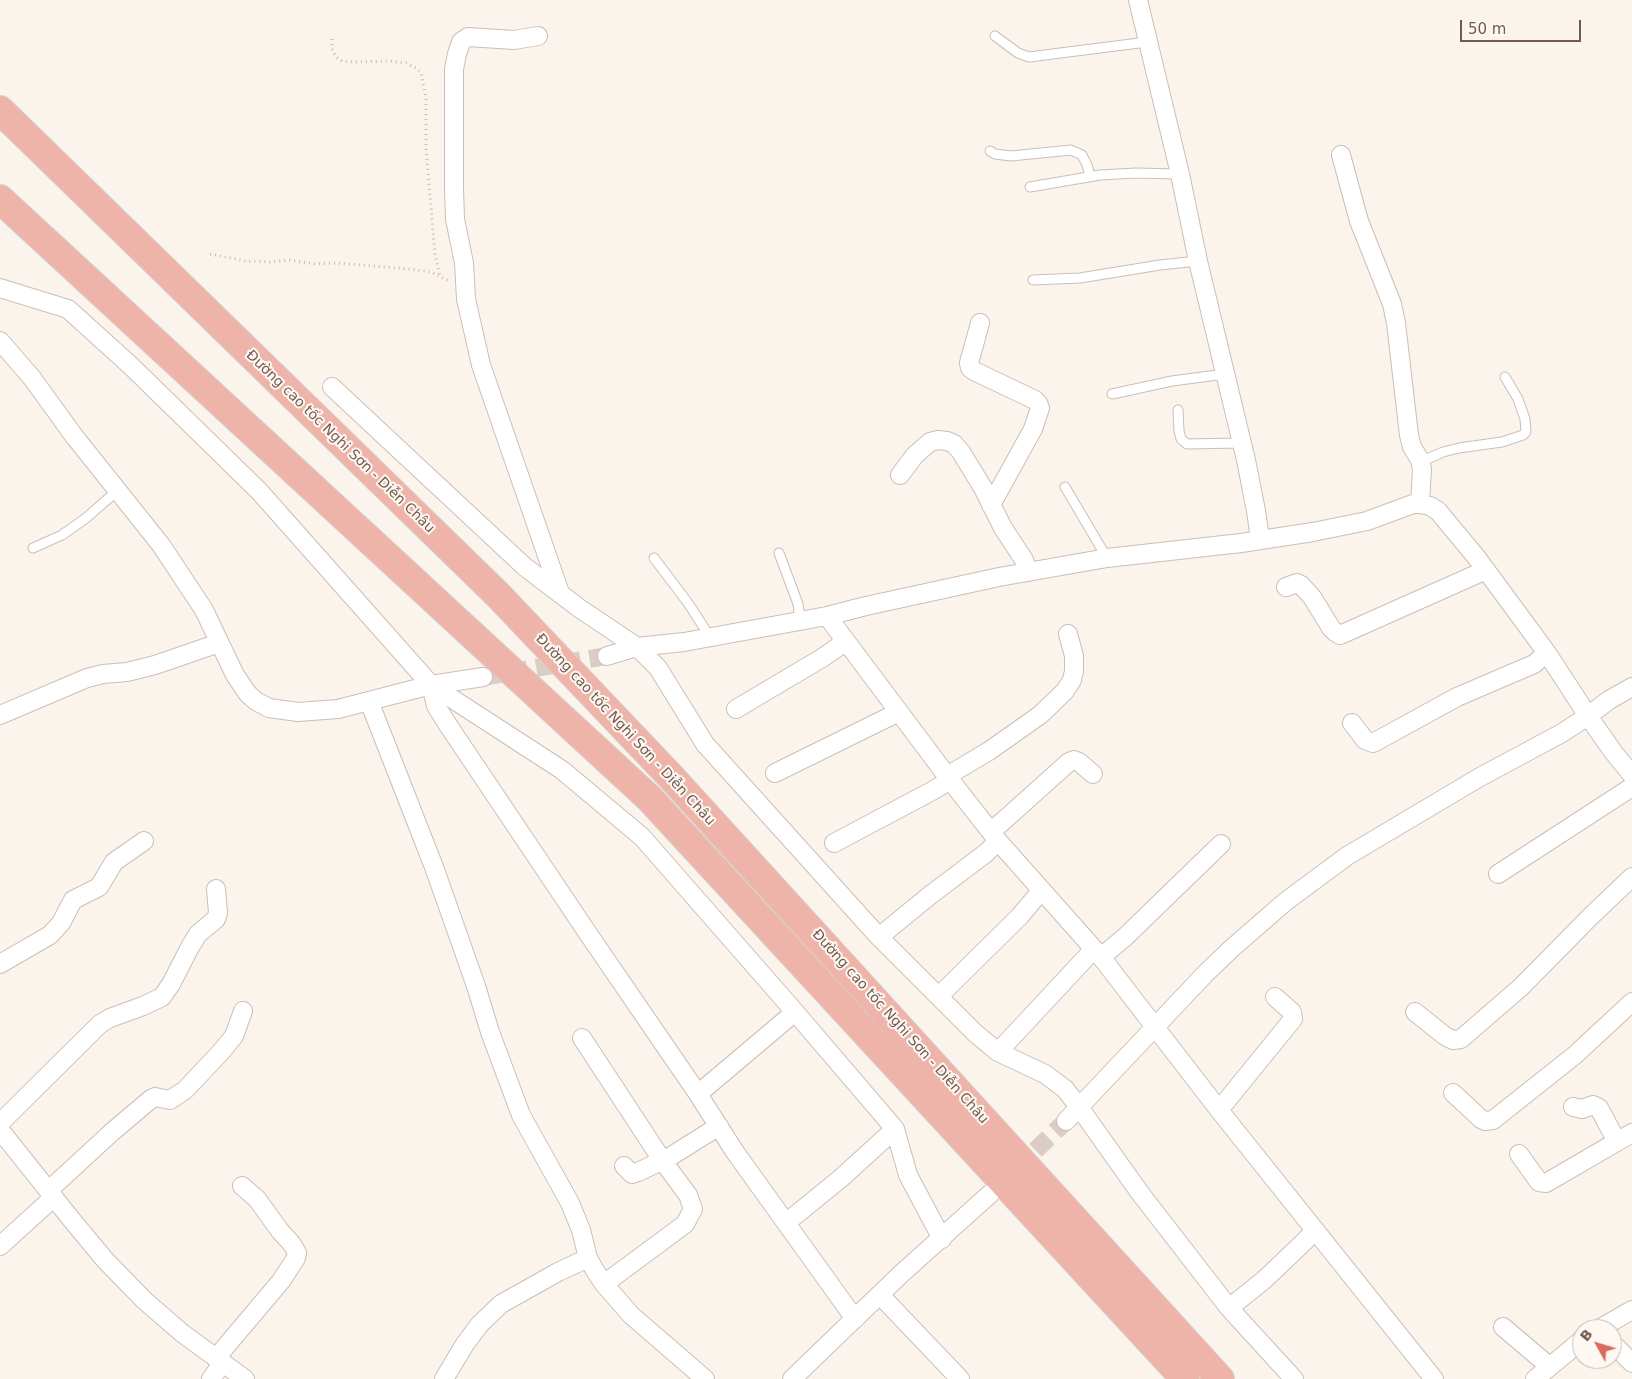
<!DOCTYPE html>
<meta charset="utf-8">
<style>
body{margin:0}
#map{position:relative;width:1632px;height:1379px;overflow:hidden;background:#fbf4ec;font-family:"DejaVu Sans",sans-serif}
canvas{display:block}
.north{position:absolute;left:1572px;top:1319px;width:50px;height:50px;box-sizing:border-box;background:#fef8f3;border:1px solid #c7b8b2;border-radius:50%;rotate:309deg;font-size:14px;font-weight:700;line-height:20px;text-align:center;color:#755950}
.north::after{content:'';display:block;margin:auto;width:18px;height:22px;background:#da6b5d;clip-path:polygon(50% 0,100% 100%,50% 72%,0 100%)}
.scale{position:absolute;left:1460px;top:20px;width:121px;height:22px;box-sizing:border-box;border:2px solid #755950;border-top:0;padding-left:6px;font-size:15px;line-height:18px;white-space:nowrap;color:#755950;-webkit-text-stroke:4px #fef8f3;paint-order:stroke}
</style>
<div id="map">
<canvas width="1632" height="1379"></canvas>
<div class="north">B</div>
<div class="scale">50 m</div>
</div>
<script>
const ctx = document.querySelector('canvas').getContext('2d');
ctx.lineJoin = 'round';
function shape(rows) {
  const path = new Path2D();
  for (const r of rows) {
    path.moveTo(r[0], r[1]);
    for (let i = 2; i < r.length; i += 2) path.lineTo(r[i], r[i + 1]);
  }
  return path;
}
function trace(path, color, width, dash) {
  ctx.strokeStyle = color;
  ctx.lineWidth = width;
  ctx.lineCap = dash ? 'butt' : 'round';
  ctx.setLineDash(dash || []);
  ctx.stroke(path);
}
function write(font, color, halo, rows, align = 'center') {
  ctx.font = font + ' "DejaVu Sans",sans-serif';
  ctx.lineWidth = 4;
  ctx.setLineDash([]);
  ctx.textBaseline = 'middle';
  ctx.strokeStyle = halo;
  ctx.fillStyle = color;
  for (const [text, x, y, turn = 0] of rows) {
    ctx.save();
    ctx.translate(x, y);
    ctx.rotate((+turn || 0) * Math.PI / 180);
    ctx.textAlign = isNaN(turn) ? turn : align;
    if (halo) ctx.strokeText(text, 0, 0);
    ctx.fillText(text, 0, 0);
    ctx.restore();
  }
}
trace(shape([
 [483,677,607,656],
 [1016,1169,1066,1121]
]), '#dacdc5', 18, [18, 9]);
const lane = shape([
 [995,36,1018,53,1029,57,1147,42],
 [990,151,995,154,1011,156,1071,150,1082,155,1087,165,1090,176],
 [1030,187,1100,175,1136,173,1180,174],
 [1033,280,1080,278,1160,265,1198,261],
 [1112,394,1172,381,1225,374],
 [1178,410,1179,431,1181,439,1187,444,1241,443],
 [1420,462,1443,452,1459,448,1502,442,1523,435,1526,432,1525,419,1518,399,1505,377],
 [1065,487,1107,558],
 [33,548,62,535,86,518,117,491],
 [779,553,798,604,800,620],
 [654,558,688,603,710,637]
]);
const street = shape([
 [1138,0,1180,174,1198,261,1246,460,1256,511,1260,539],
 [538,36,514,40,468,37,461,42,457,54,454,69,454,189,455,219,464,263,466,299,481,365,560,593],
 [1341,155,1359,221,1392,304,1396,323,1409,435,1412,447,1420,460,1422,469,1420,504],
 [0,288,68,309,131,366,259,491,431,685,562,770,642,837,795,1012,895,1129,908,1175,942,1239],
 [980,323,969,363,970,368,974,371,1035,400,1038,403,1040,408,1033,429,991,505],
 [0,341,32,378,74,436,161,545,204,610,235,675,248,694,256,701,269,708,298,712,338,709,431,685,483,677],
 [332,387,525,567,579,608,637,647,658,668,705,744,879,937,975,1033,998,1052,1045,1074,1065,1089,1079,1107,1140,1193,1229,1308,1294,1379],
 [900,475,915,455,930,442,938,440,947,441,954,444,961,452,983,488,1003,528,1024,560,1028,572],
 [1286,587,1297,583,1301,585,1312,597,1331,628,1335,632,1340,635,1486,570],
 [827,616,947,776,998,841,1101,957,1219,1110,1434,1379],
 [607,656,637,647,684,642,827,616,866,606,999,577,1107,558,1241,543,1313,532,1367,521,1413,504,1420,504,1430,506,1438,511,1477,558,1547,653,1588,716,1609,700,1632,687],
 [431,685,436,706,448,725,589,935,698,1094,735,1152,855,1319],
 [369,701,434,867,476,986,490,1032,521,1115,570,1203,581,1230,588,1258,594,1269,604,1284,631,1315,705,1379],
 [736,709,822,658,838,647,844,639],
 [0,715,87,678,103,674,127,672,155,665,219,643],
 [1352,723,1365,740,1373,743,1457,697,1534,664,1547,653],
 [775,773,899,712],
 [947,776,989,751,1040,715,1065,691,1072,680,1074,671,1074,656,1068,634],
 [992,831,1069,762,1074,760,1079,762,1093,774],
 [834,843,932,791,950,780],
 [1498,874,1632,787],
 [879,937,929,896,986,853,998,841],
 [1101,957,1124,938,1221,844],
 [0,964,50,935,61,923,73,900,99,887,114,862,144,841],
 [939,996,1020,916,1041,891],
 [1415,1012,1445,1036,1453,1040,1461,1039,1521,987,1591,916,1632,877],
 [582,1038,662,1160,688,1195,693,1209,685,1224,604,1284],
 [998,1052,1094,949],
 [1453,1093,1481,1119,1485,1121,1493,1120,1575,1055,1632,1002],
 [698,1094,795,1012],
 [1573,1107,1582,1109,1593,1105,1599,1108,1617,1142],
 [1219,1110,1293,1019,1292,1012,1275,997],
 [1066,1121,1206,973,1231,949,1285,902,1347,856,1480,777,1562,733,1588,716,1614,753,1632,775],
 [0,1123,100,1024,110,1018,143,1006,162,997,171,984,190,947,198,934,216,919,218,913,216,889],
 [0,1130,71,1219,105,1260,145,1301,182,1333,245,1379],
 [1519,1154,1539,1182,1546,1183,1632,1133],
 [624,1166,632,1174,638,1172,668,1158,719,1126],
 [49,1190,112,1132,151,1099,155,1097,170,1100,185,1090,220,1053,234,1036,243,1011],
 [787,1222,840,1179,895,1129],
 [0,1246,54,1197],
 [880,1295,960,1379],
 [1229,1308,1264,1280,1305,1241,1315,1230],
 [1503,1327,1549,1366],
 [1599,1329,1632,1310],
 [1612,1343,1632,1363],
 [216,1358,281,1281,296,1258,297,1253,292,1244,280,1231,257,1199,242,1186],
 [211,1379,223,1362],
 [444,1379,465,1344,480,1324,501,1304,558,1272,588,1258],
 [792,1379,901,1274,990,1194],
 [1535,1379,1582,1340]
]);
const highway = shape([
 [0,110,498,595,672,778,1220,1379],
 [0,199,650,799,1185,1379]
]);
trace(lane, '#cfbdb4', 11);
trace(street, '#cfbdb4', 20);
trace(highway, '#d8d1ce', 30);
trace(shape([
 [332,39,332,49,336,57,342,61,355,62,390,61,406,63,416,68,421,73,426,98,426,148,435,255,440,276],
 [210,254,246,261,270,262,289,260,315,264,335,263,410,269,431,272,449,281]
]), '#d4b5a9', 3, [1, 4]);
trace(lane, '#fff', 9);
trace(street, '#fff', 18);
trace(highway, '#efb4a9', 28);
write('14px', '#755950', '#fef8f3', [
 ["Đường cao tốc Nghi Sơn - Diễn Châu",340,442,44],
 ["Đường cao tốc Nghi Sơn - Diễn Châu",625,730,47],
 ["Đường cao tốc Nghi Sơn - Diễn Châu",900,1027,48]
]);
</script>
